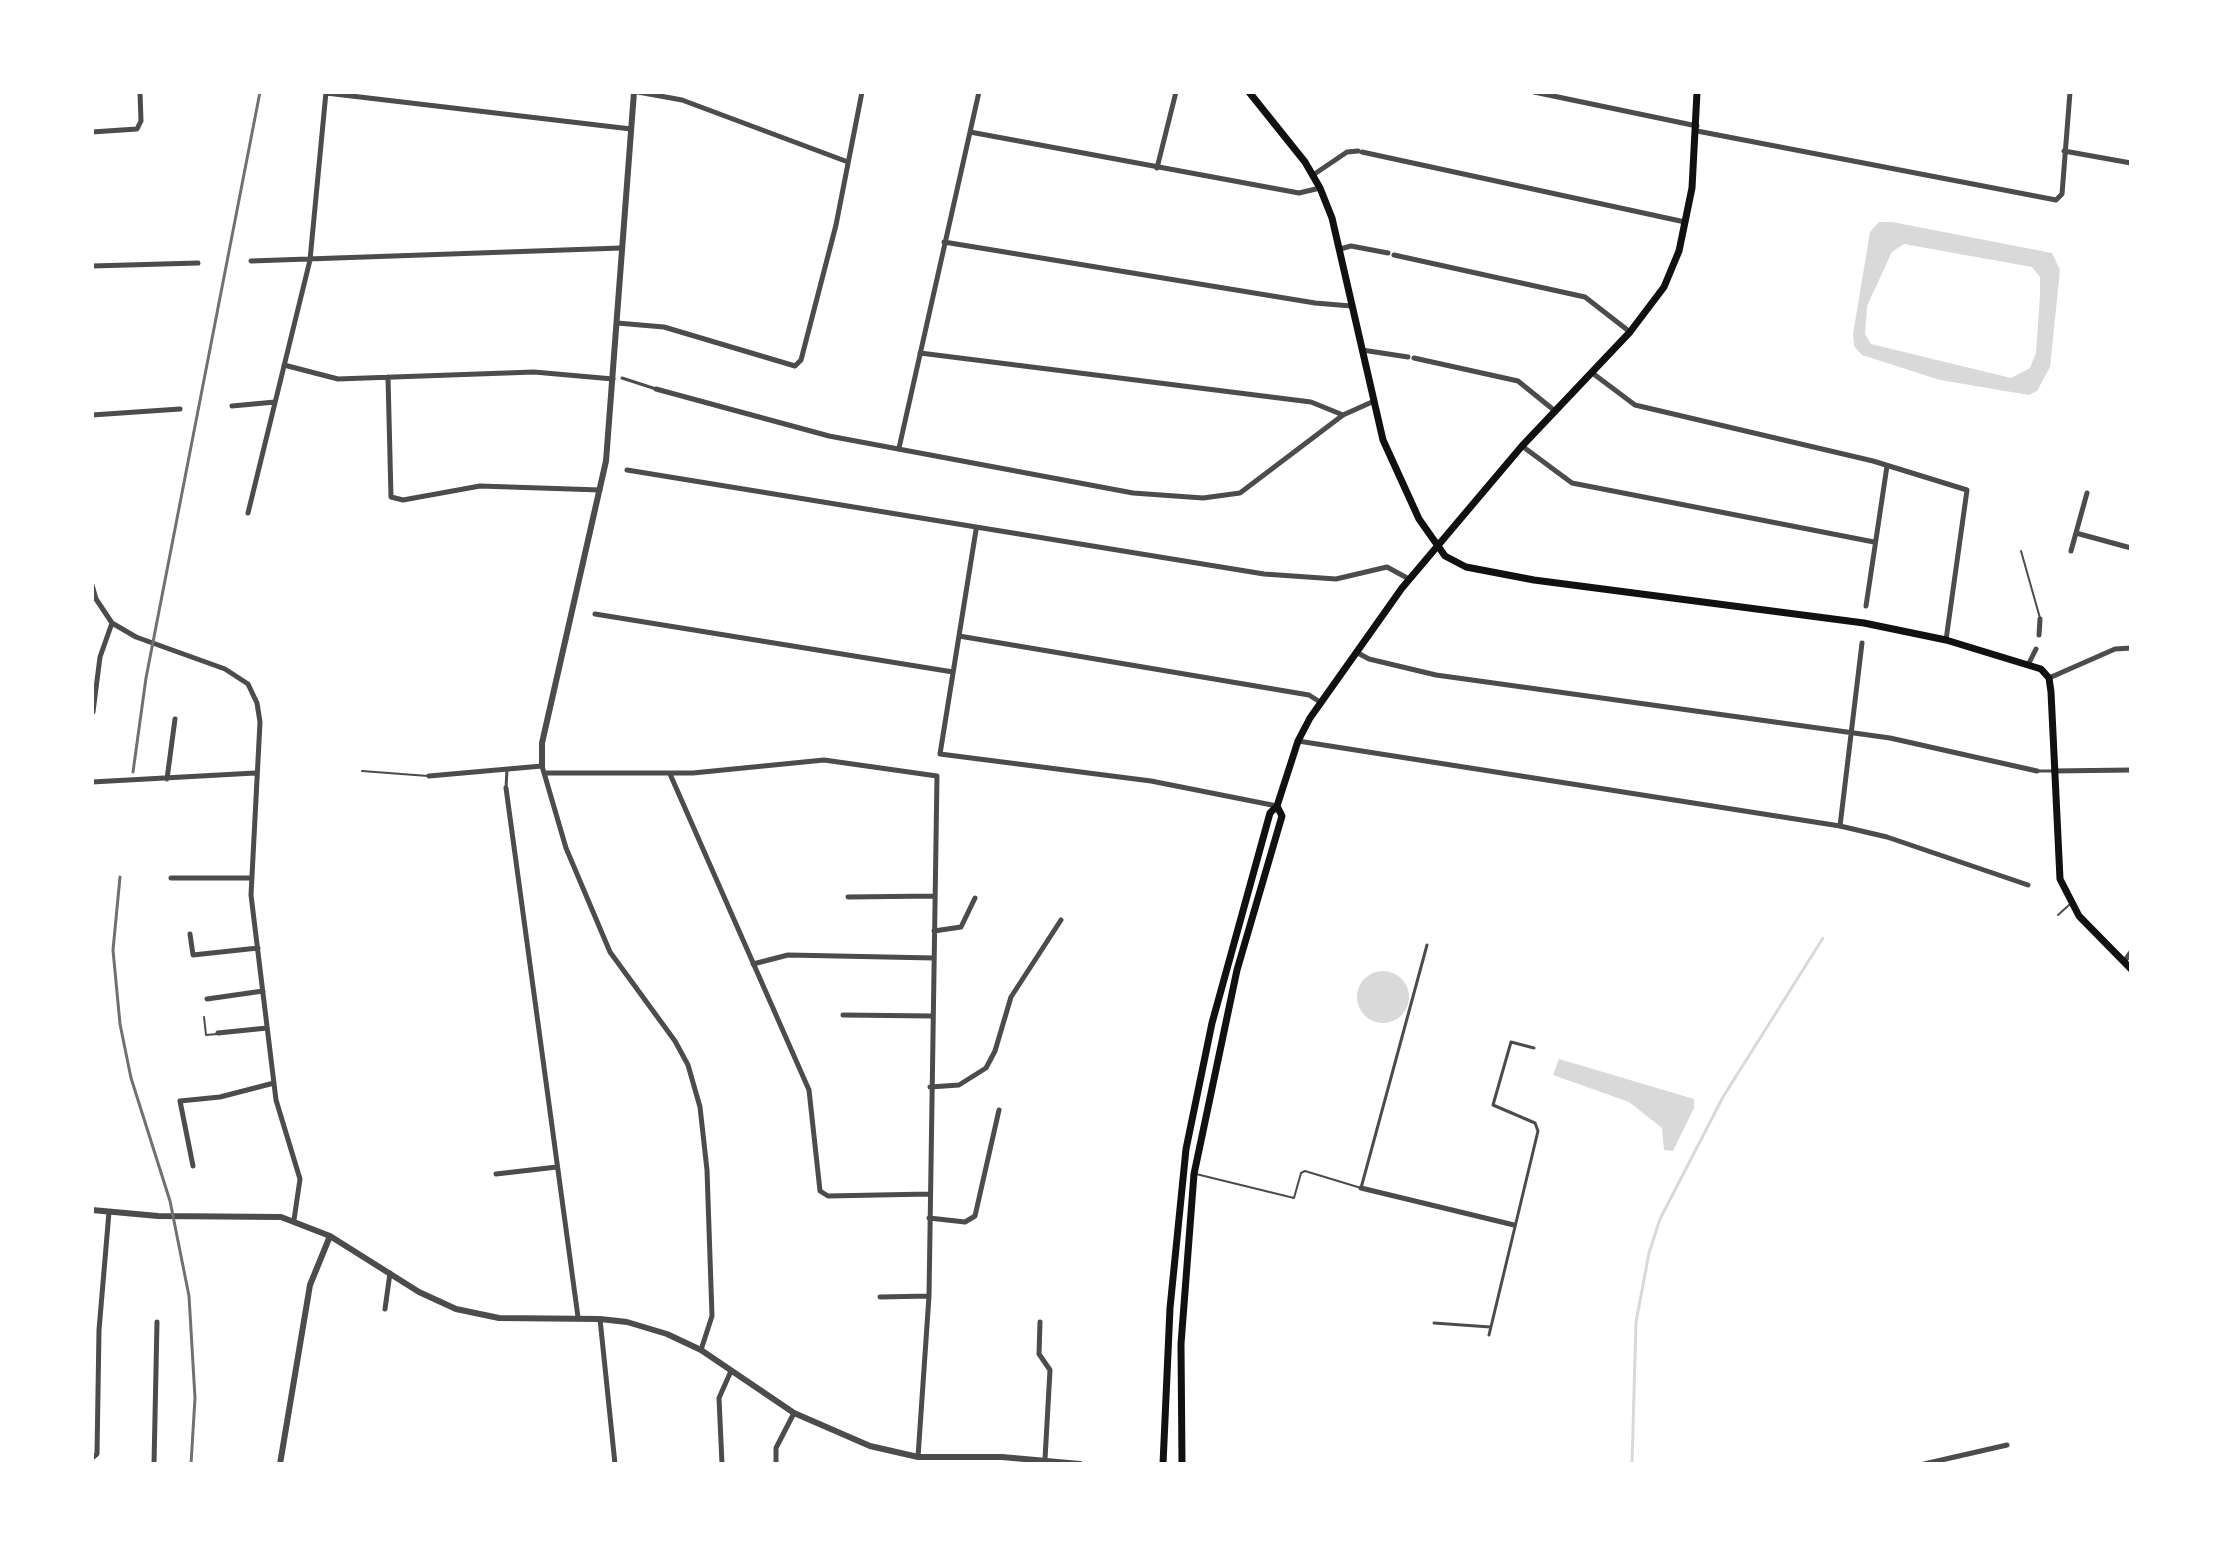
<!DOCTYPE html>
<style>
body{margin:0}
#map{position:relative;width:2223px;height:1556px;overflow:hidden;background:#fff;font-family:Raleway,sans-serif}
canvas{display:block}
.frame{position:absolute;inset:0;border:94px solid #fff;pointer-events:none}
</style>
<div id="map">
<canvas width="2223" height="1556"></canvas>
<div class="frame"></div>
</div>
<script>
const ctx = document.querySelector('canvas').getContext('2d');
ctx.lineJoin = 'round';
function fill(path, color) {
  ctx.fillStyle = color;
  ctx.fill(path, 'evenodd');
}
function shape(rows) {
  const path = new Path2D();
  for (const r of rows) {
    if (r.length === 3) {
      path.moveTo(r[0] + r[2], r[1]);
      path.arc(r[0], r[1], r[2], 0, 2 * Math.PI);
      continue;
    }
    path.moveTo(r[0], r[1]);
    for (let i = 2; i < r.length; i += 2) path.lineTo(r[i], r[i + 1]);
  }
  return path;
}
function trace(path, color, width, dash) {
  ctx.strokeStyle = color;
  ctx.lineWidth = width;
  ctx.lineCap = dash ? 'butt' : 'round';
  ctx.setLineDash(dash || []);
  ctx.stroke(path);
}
fill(shape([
 [1879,222,1892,222,2052,253,2060,270,2050,367,2037,391,2029,395,1940,380,1862,355,1854,346,1853,334,1870,232],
 [1904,244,2032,267,2040,277,2040,296,2036,353,2030,368,2011,378,1871,344,1865,334,1867,306,1892,252],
 [1383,997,26],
 [1559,1059,1694,1099,1694,1108,1673,1151,1664,1150,1662,1128,1629,1102,1553,1075]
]), '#d9d9d9');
trace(shape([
 [1632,1464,1636,1322,1649,1253,1660,1219,1723,1097,1823,938]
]), '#d9d9d9', 3);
trace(shape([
 [2021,551,2040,618],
 [362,771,428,776],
 [2058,915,2069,905],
 [204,1017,206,1035,217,1034],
 [1196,1174,1294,1198,1301,1173,1305,1171,1361,1188]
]), '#4c4c4c', 2);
trace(shape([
 [622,378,656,389],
 [2037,771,2053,771],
 [506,788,507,769],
 [1361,1188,1427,945],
 [1434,1323,1490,1327],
 [1489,1335,1538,1131,1535,1123,1493,1105,1511,1042,1534,1048]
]), '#4c4c4c', 3);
trace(shape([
 [638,92,682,100,848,162],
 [1534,92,1697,126],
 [326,93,631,129],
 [1697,131,2056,200,2062,194,2070,92],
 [92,132,137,129,141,121,140,92],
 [970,132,1299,193,1320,188],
 [2064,151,2131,163],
 [1362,152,1685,222],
 [1157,168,1176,92],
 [1313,175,1347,152,1358,151],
 [944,242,1315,303,1351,306],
 [1340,249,1351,246,1388,253],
 [1394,255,1585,297,1630,332],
 [251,261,621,248],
 [92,266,198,263],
 [617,323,664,327,795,366,801,360,836,225,862,92],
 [1362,350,1408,357],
 [920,353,1311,402,1343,415],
 [1414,358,1518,381,1555,411],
 [284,365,338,379,534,372,613,379],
 [1591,372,1635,405,1873,461,1967,490,1946,640],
 [388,377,391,497,403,500,480,486,600,490],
 [656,389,829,436,1133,493,1203,498,1240,493,1343,415,1372,402],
 [232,406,275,402],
 [92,415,180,409],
 [1522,446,1572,483,1874,542],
 [899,448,979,92],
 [627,470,1264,574,1336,579,1387,567,1409,579],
 [248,513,310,260,326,92],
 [976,530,940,754,1151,781,1277,806],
 [2076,533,2131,548],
 [2071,551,2087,493],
 [92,585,96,599,112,623,136,637,225,669,248,684,257,703,260,722,251,895,276,1100,300,1179,294,1220],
 [1866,606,1887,466],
 [595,614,953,672],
 [2039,635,2040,619],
 [959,636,1309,695,1320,702],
 [1356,652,1369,659,1436,675,1890,738,2037,771],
 [2029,663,2036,649],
 [2049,678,2115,649,2131,648],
 [93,712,100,657,112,623],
 [1298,741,1840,826,1887,837,2028,885],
 [2053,771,2131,770],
 [544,773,693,773,824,760,937,776,929,1296,918,1457],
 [670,774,809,1090,820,1191,828,1196,929,1194],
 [429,776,542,766,566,848,610,952,675,1041,688,1065,700,1107,707,1170,712,1316,701,1350],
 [167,779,175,719],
 [92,782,255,773],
 [506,788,578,1317],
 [1840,826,1862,643],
 [171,878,251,878],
 [848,897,935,896],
 [934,931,961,927,975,898],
 [190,934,193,955,258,948],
 [2124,962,2131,952],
 [753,964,788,955,934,958],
 [207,999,263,991],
 [843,1015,932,1016],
 [218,1033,267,1028],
 [930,1087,959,1085,986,1068,995,1051,1011,997,1061,920],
 [193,1166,180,1101,220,1097,274,1083],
 [496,1174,557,1167],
 [1361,1188,1514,1225],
 [929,1218,965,1222,975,1216,999,1110],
 [880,1297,929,1296],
 [385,1309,390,1273],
 [600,1319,615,1464],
 [1040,1322,1039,1354,1050,1370,1045,1459],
 [92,1458,97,1454,99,1330,109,1212],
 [154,1464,157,1322],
 [722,1464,719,1398,731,1371],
 [776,1464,776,1448,794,1413],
 [1924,1464,2007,1445]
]), '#4c4c4c', 5);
trace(shape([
 [542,766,542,743,606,461,634,92],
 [92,1210,158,1216,281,1217,330,1236,419,1292,456,1309,499,1318,600,1319,627,1322,667,1334,701,1350,794,1413,870,1446,918,1457,1002,1457,1080,1464],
 [280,1464,310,1285,330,1236]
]), '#4c4c4c', 6);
trace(shape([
 [1249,92,1305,162,1320,188,1332,218,1383,440,1419,519,1445,556,1466,567,1534,580,1864,623,1946,640,2041,669,2049,678,2051,692,2060,879,2079,916,2131,969],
 [1163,1464,1170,1308,1186,1149,1212,1023,1270,813,1277,806,1298,741,1310,718,1402,588,1522,446,1630,332,1664,287,1679,251,1692,188,1697,92],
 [1182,1464,1181,1344,1194,1174,1237,970,1282,816,1277,806]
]), '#111', 7);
trace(shape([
 [133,772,146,678,260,92],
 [120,877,113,950,120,1024,131,1078,170,1201,189,1296,195,1398,191,1464]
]), '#707070', 3);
</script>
